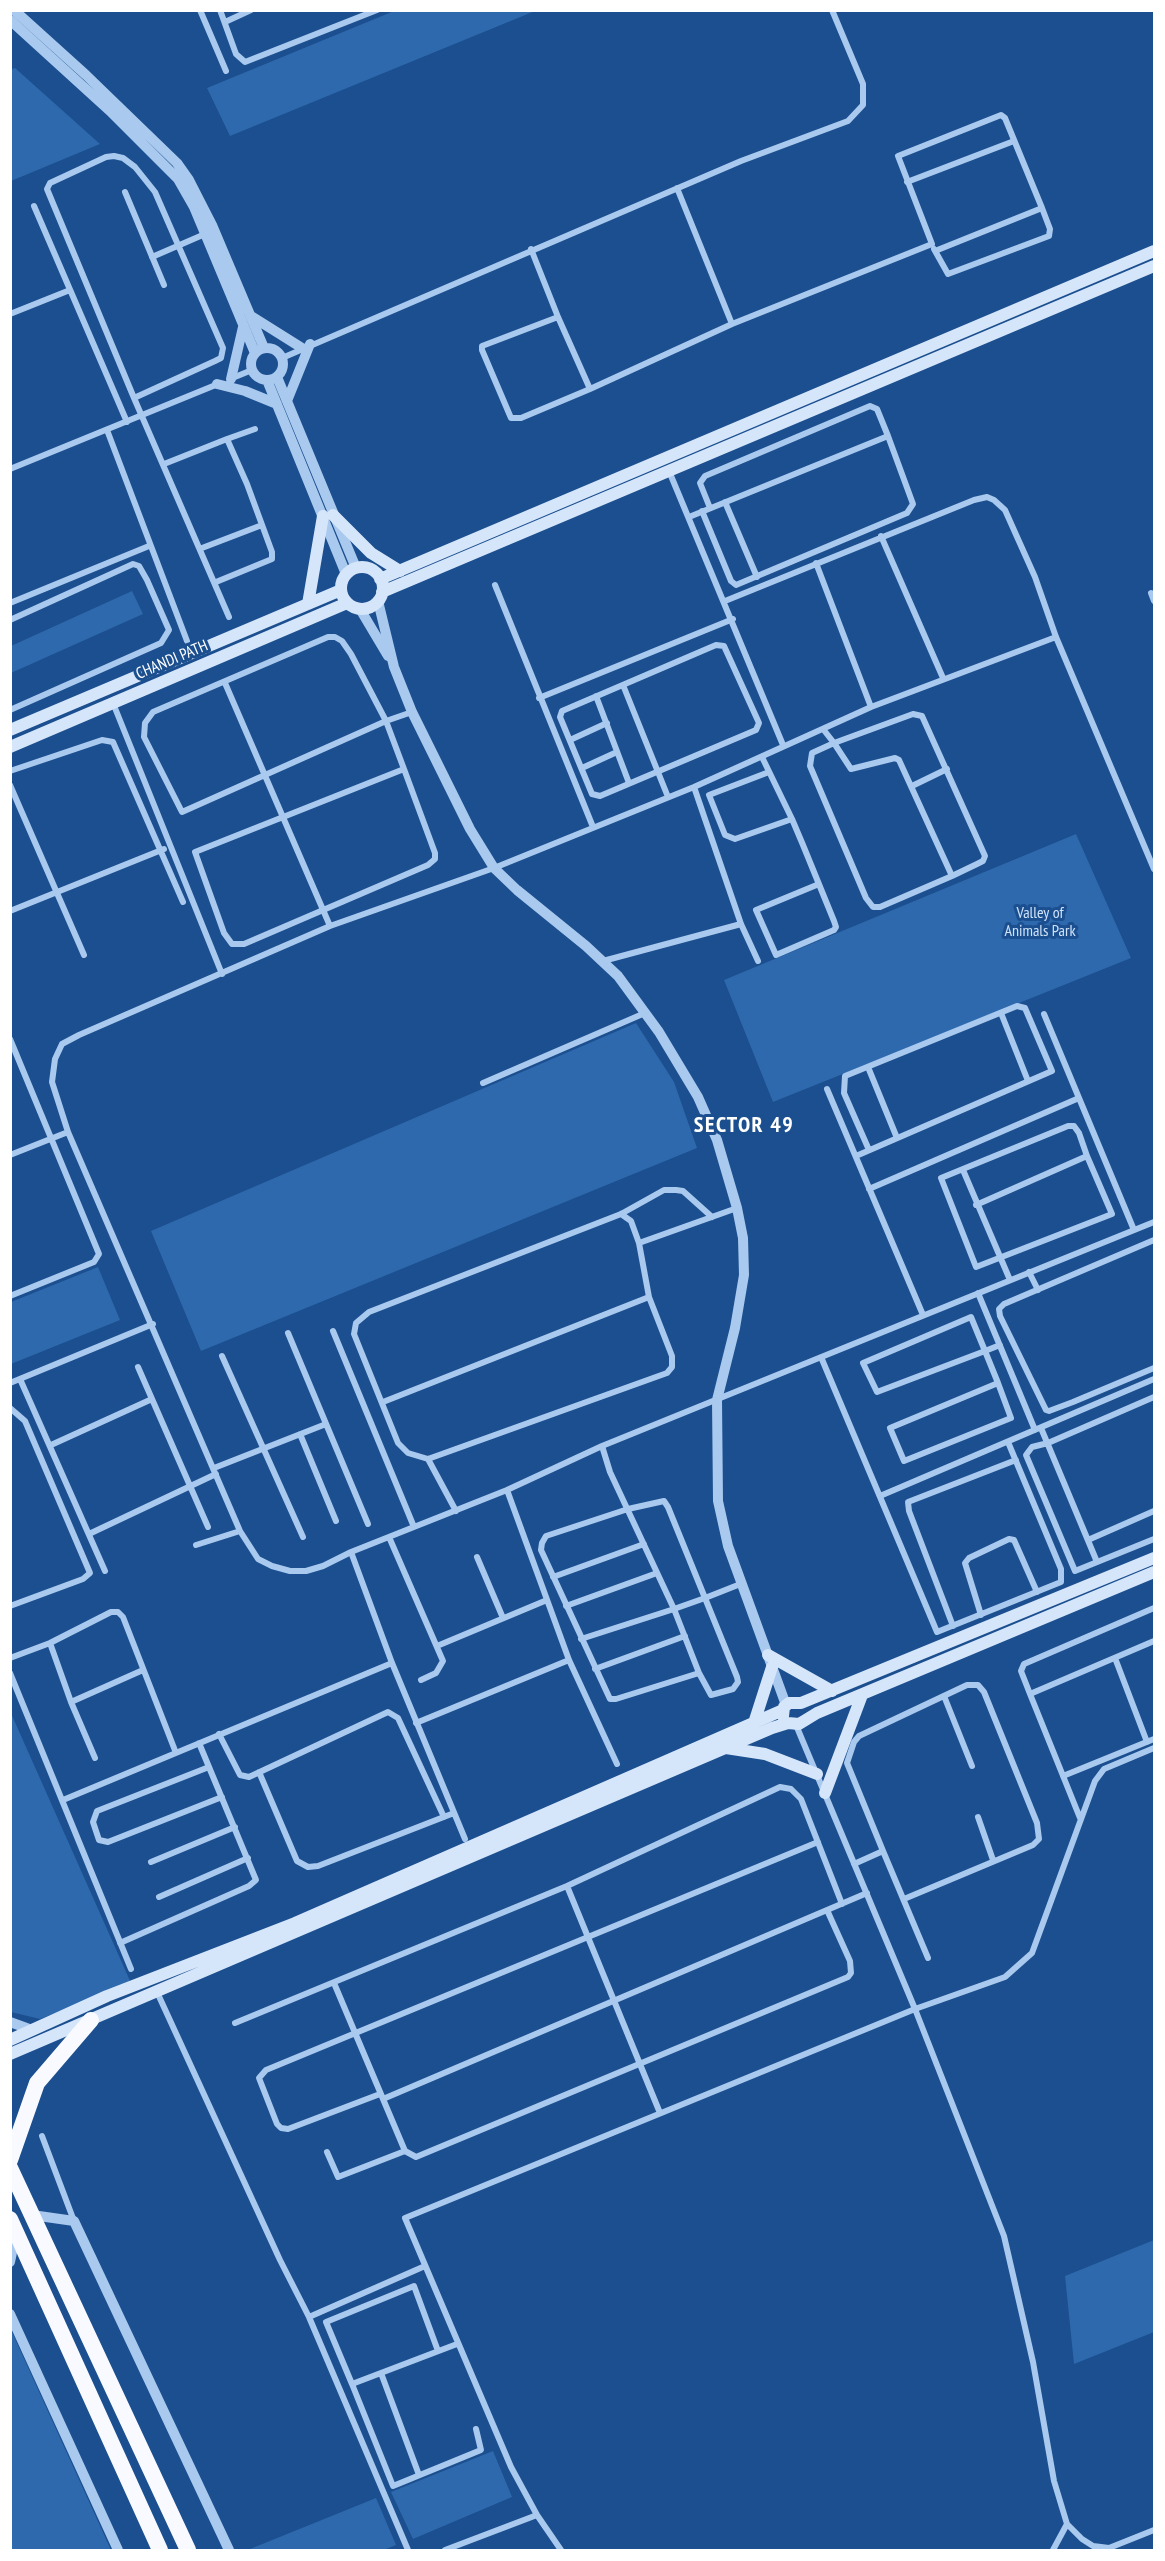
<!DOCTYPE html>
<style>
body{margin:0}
#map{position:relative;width:1165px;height:2561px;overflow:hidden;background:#1b4f8f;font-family:"PT Sans Narrow",sans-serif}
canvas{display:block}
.frame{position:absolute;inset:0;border:12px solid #fff;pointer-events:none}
</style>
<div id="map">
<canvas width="1165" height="2561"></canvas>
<div class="frame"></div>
</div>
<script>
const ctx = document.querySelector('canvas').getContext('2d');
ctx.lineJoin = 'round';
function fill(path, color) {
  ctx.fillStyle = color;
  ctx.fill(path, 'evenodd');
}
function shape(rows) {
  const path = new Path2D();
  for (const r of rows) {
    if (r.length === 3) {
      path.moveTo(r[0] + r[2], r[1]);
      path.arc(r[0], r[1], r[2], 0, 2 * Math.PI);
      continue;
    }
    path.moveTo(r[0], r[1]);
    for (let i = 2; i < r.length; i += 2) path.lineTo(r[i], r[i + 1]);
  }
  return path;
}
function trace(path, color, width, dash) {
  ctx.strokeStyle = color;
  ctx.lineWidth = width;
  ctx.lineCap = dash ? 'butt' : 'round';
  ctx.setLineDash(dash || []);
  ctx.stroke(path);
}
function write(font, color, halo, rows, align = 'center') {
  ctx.font = font + ' "PT Sans Narrow",sans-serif';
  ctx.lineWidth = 6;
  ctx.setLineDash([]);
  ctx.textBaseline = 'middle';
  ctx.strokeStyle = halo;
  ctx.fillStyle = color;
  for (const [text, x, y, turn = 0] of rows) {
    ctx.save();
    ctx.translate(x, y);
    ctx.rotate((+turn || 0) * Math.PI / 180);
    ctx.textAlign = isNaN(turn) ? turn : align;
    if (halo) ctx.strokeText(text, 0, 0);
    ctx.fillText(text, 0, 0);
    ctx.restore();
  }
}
fill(shape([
 [394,11,535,11,230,136,207,88],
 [15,68,100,144,11,181,10,70],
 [132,591,143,614,11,673,11,646],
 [1076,834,1131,958,773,1102,724,980],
 [636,1023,674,1082,697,1148,201,1351,151,1231],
 [98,1267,120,1320,11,1364,11,1302],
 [10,1711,131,1983,40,2019,11,2012],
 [1154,2240,1154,2332,1074,2364,1065,2276],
 [11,2330,111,2550,11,2550],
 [493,2451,512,2497,413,2539,391,2492],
 [376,2498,396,2545,384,2550,250,2549]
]), '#2e69ad');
trace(shape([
 [200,10,226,71],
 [220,10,236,54,245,62,377,10],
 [225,22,251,10],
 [114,156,123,158,135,167,155,192,223,348,221,358,215,361,134,398,47,189,50,183,106,157,114,156],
 [907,182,1014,141],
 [677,188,732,324,932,244,898,156,1001,115,1005,118,1042,208,935,251],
 [125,192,164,285],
 [34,206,127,422],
 [531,249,558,317,482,346,482,350,511,418,521,418,590,389,732,324],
 [934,249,948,274,1049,236,1050,229,1042,208],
 [152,257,205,234],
 [10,314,70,290],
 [558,317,590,389],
 [282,358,741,161,848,121,863,105,863,84,832,10],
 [230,379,252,370],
 [134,398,229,617],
 [107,430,187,641],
 [227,439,255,429],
 [164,464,227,439,247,484,272,552,272,559,216,582],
 [10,469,218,384],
 [669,471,783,745],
 [725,502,757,577],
 [710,508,700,483,705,476,870,406,877,409,888,436],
 [689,517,888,436,913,504,907,513,736,585,731,581,702,511],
 [881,536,943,678],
 [202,548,262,525],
 [816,563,871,707],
 [495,585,593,827],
 [1151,593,1154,601],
 [725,601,974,500,987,497,994,500,1005,510,1035,577,1056,637,1154,869],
 [10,603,149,546],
 [10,620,133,564,139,566,147,580,169,630,161,643,10,710],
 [1056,637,871,707,694,787,494,868,330,926,79,1035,62,1044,55,1059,52,1082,68,1132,240,1531,258,1559,272,1566,290,1571,306,1571,323,1566,351,1552,507,1490,602,1446,1154,1222],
 [716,645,724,646,759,723,756,730,600,796,592,794,560,717,562,711,716,645],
 [225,683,330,926],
 [623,685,668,797],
 [596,696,629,783],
 [539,698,733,619],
 [113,703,222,974],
 [823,729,834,743,812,753,810,766,866,898,873,907,880,907,952,876,977,864,983,861,985,856,922,716,913,714,834,743,851,769,895,758,899,760,952,876],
 [570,740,607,723],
 [762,757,792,819,803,845,834,921,836,927,834,930,776,955,756,910,819,884],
 [582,768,617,752],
 [404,769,195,852,224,933,232,944,244,944,428,865,435,859,435,853,404,769,386,721,351,654,342,641,335,637,328,637,153,712,145,723,144,737,182,812,386,721,412,712],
 [10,771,102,740,113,742,183,902],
 [769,772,709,795,725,835,735,839,792,819],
 [10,785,84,955],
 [912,786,947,769],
 [694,787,741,924,758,961],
 [10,911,164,849],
 [603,961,741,924],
 [1001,1013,1028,1081],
 [1044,1014,1134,1230],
 [10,1039,99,1254,94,1262,10,1296],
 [868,1067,897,1138],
 [483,1083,645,1013],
 [827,1089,923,1315],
 [10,1155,68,1132],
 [856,1156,1052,1071,1025,1008,1017,1006,845,1076,844,1093,869,1150],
 [963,1170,1010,1280],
 [869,1189,1079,1098],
 [976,1205,1087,1156,1112,1214,976,1267,941,1178,1068,1126,1074,1126,1079,1133,1087,1156],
 [621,1214,631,1221,639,1243,649,1297,672,1356,672,1367,667,1373,428,1459,408,1453,398,1443,354,1334,356,1323,369,1312,621,1214],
 [621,1214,664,1190,676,1190,683,1191,712,1217],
 [1154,1240,1004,1304,999,1309,1000,1316,1046,1410,1049,1411,1073,1402,1154,1368],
 [639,1243,737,1208],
 [1029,1272,1038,1290],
 [978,1293,1035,1430],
 [333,1331,414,1527],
 [288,1333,368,1524],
 [222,1356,303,1537],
 [821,1357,937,1632,1061,1582,1061,1569,1008,1442],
 [138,1367,208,1527],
 [20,1379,105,1571],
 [10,1383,153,1324],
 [998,1383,1011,1418,904,1461,890,1428,998,1383,985,1351,971,1317,863,1363,877,1392,985,1351,1000,1345],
 [1154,1397,1048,1443,1032,1447,1026,1455,1075,1571,1154,1539],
 [383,1402,649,1297],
 [10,1408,25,1421,90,1573,83,1579,10,1606],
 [1041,1428,1097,1562],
 [300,1434,336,1521],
 [51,1445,152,1399],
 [428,1459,456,1511],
 [214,1468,326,1424],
 [507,1490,569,1660,617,1764],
 [880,1496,1154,1379],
 [89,1534,216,1474],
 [389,1537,443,1661,436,1673,421,1680],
 [1088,1540,1154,1511],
 [196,1545,240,1531],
 [351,1552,392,1663,465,1839],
 [477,1557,503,1618],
 [553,1577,644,1544],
 [566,1606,657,1573],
 [981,1615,965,1563,969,1558,1009,1539,1014,1540,1037,1592],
 [953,1626,909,1511,908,1502,1016,1460],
 [581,1639,674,1609,610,1472,602,1446],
 [50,1643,71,1702,143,1670],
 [437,1646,547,1600],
 [10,1658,50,1643,111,1612,118,1612,123,1617,176,1753],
 [1115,1658,1147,1742],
 [595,1669,685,1636],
 [10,1673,131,1969],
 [699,1673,711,1695,733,1689,738,1682,737,1677,705,1598,668,1507,664,1501,628,1509,546,1536,542,1543,541,1550,610,1699,616,1699,699,1673,674,1609,705,1598,743,1583],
 [1030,1694,1021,1671,1024,1664,1154,1608],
 [944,1696,972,1766],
 [71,1702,95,1758],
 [416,1723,569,1660],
 [796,1725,915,2009,1004,2236,1033,2362,1054,2481,1067,2524,1082,2539,1093,2546,1109,2548,1154,2530],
 [219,1734,240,1775,249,1777,388,1712,398,1718,444,1817],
 [209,1767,97,1811,93,1822,99,1840,108,1842,222,1797],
 [259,1772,297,1861,308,1867,318,1866,454,1813],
 [1063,1776,1154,1739],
 [63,1800,392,1663],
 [978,1817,993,1860],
 [1080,1818,1030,1694,1154,1641],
 [883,1851,847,1763,854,1742,859,1736,967,1685,978,1685,984,1692,1037,1823,1039,1839,1033,1845,904,1899],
 [151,1862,235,1827],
 [854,1864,883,1851,928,1958],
 [567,1886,660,2113],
 [159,1897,248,1858],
 [120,1943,249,1886,256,1880,199,1743],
 [334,1983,405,2151,416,2157,848,1977,851,1973,850,1961,827,1910],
 [157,1992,280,2260,309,2317],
 [235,2023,567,1886,780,1787,791,1789,801,1799,842,1904],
 [380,2094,288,2129,281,2128,277,2124,259,2078,266,2070,818,1842],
 [383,2099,867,1893],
 [42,2136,74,2221],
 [327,2152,338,2177,405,2151],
 [457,2344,352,2384,393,2486,481,2450,476,2429],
 [381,2373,419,2475],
 [352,2384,326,2322,414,2286,438,2351],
 [408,2550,309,2317,425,2266],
 [445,2550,537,2515],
 [561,2550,537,2515,511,2467,405,2218,915,2009,1005,1977,1032,1953,1095,1781,1104,1769,1154,1748],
 [1053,2550,1067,2524]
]), '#a9c9ee', 6);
trace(shape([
 [14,10,86,75,177,163,189,180,212,225,264,348],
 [10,20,110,111,178,179,194,207,255,353],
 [251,316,302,348],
 [267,364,16],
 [277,377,356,568],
 [231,379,243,327],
 [267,380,346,574],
 [217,384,245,391,277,404],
 [287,401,310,344],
 [378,601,394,667,412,712,470,829,494,868,517,890,586,946,618,976,659,1032,698,1097,717,1140,737,1208,743,1238,744,1275,735,1328,717,1400,718,1501,728,1546,786,1705],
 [360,609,388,656],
 [10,2022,32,2030],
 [32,2215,74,2221,229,2550],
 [10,2262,16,2233],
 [10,2314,118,2550]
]), '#a9c9ee', 10);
trace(shape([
 [333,515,371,553,400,571],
 [362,588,21],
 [380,579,1154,251],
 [382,592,1154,266],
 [308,604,323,516],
 [10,730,341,590],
 [10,747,347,603],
 [768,1655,832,1691],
 [783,1716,784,1707,789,1703,801,1703,1154,1558],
 [754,1723,772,1667],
 [726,1748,765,1754,817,1774],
 [825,1793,862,1695],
 [10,2040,107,1996,295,1923,783,1710],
 [10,2054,772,1728,788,1723,799,1724,817,1713,1154,1572]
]), '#d6e6fa', 12);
trace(shape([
 [10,2160,37,2083,91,2020],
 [10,2168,188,2550],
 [10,2219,160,2550]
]), '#f8faff', 16);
write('16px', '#fff', '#1b4f8f', [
 ["CHANDI PATH",172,660,-23]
]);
write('16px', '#cfe3fa', '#1b4f8f', [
 ["Valley of",1040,913],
 ["Animals Park",1040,931]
]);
ctx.letterSpacing = '1.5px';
write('bold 22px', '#fff', '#1b4f8f', [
 ["SECTOR 49",744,1126]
]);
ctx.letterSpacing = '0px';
</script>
